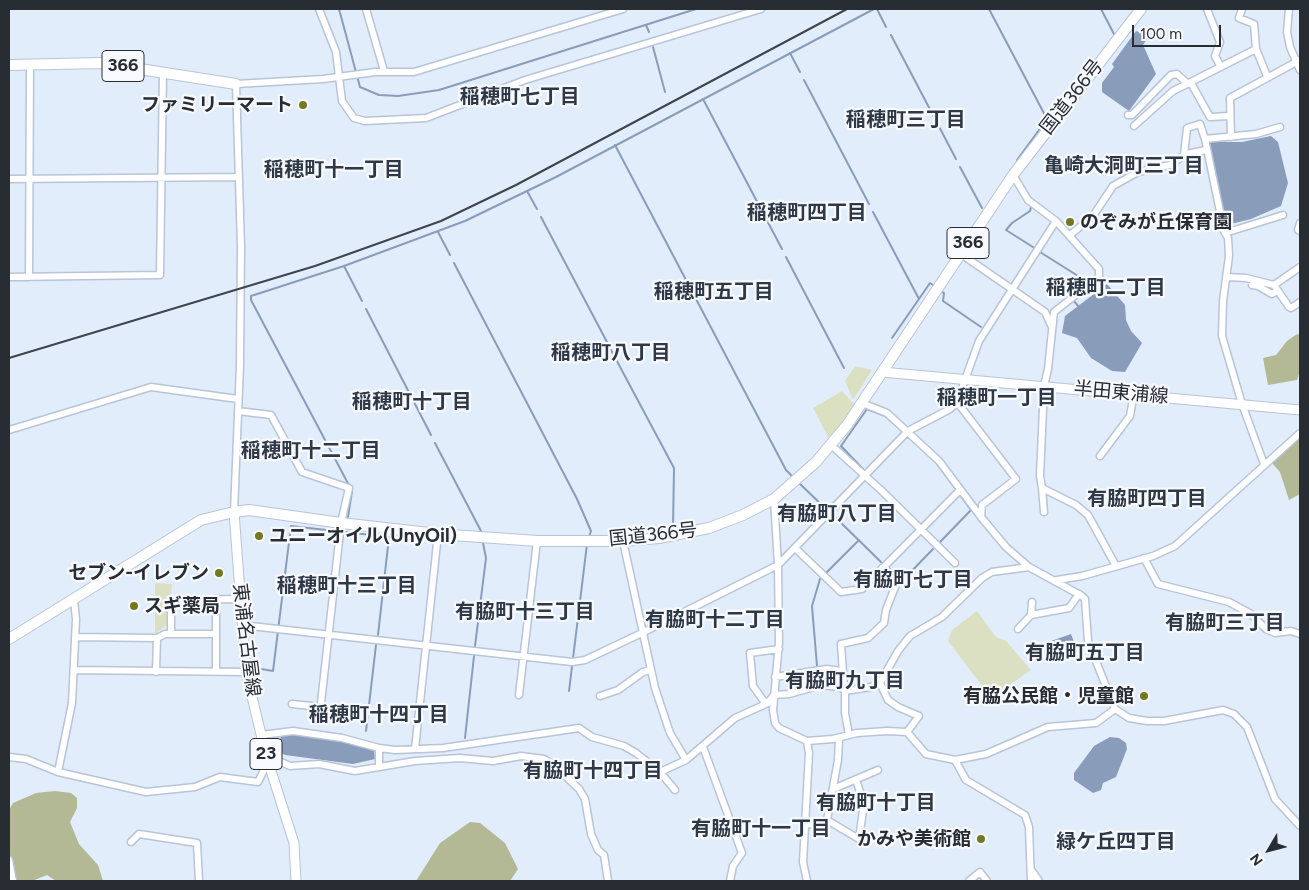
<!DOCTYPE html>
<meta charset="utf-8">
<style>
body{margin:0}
#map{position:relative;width:1309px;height:890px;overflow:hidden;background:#e2edfc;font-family:Figtree,sans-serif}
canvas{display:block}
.frame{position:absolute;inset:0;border:10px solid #282d34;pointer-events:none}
.north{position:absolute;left:1244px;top:825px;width:50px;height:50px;-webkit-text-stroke:4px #f7f9fd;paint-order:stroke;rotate:233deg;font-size:14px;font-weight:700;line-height:20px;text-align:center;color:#282d34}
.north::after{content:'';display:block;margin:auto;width:18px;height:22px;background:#282d34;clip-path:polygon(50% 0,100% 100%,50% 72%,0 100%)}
.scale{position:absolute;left:1132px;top:25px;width:89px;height:22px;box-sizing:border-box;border:2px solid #282d34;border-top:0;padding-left:6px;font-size:15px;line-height:18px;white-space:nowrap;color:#282d34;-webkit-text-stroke:4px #f7f9fd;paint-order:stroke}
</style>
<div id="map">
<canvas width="1309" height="890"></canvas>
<div class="frame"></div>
<div class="north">N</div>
<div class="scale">100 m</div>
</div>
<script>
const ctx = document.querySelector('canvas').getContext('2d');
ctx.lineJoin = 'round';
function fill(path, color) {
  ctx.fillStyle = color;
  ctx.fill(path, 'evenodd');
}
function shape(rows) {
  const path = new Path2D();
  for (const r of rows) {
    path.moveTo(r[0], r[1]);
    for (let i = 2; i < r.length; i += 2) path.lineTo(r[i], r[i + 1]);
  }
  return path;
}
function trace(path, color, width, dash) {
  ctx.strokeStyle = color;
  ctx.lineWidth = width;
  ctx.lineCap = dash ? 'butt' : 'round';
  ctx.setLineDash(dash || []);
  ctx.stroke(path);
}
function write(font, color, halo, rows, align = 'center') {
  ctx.font = font + ' Figtree,"Noto Sans JP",sans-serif';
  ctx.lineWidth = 4.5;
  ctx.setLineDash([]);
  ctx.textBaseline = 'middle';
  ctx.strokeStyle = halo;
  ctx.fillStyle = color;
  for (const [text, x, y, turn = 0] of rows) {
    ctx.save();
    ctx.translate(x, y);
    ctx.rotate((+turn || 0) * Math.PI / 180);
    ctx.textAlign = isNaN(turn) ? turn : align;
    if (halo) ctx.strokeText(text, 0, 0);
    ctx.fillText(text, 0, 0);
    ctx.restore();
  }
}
fill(shape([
 [855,366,872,370,853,400,845,381],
 [842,391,854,404,830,441,813,408],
 [155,583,172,584,171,595,166,596,167,625,155,634],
 [977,611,996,637,1006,641,1031,670,991,698,948,641,952,630]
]), '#dce0c2');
fill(shape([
 [1297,334,1300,335,1300,371,1297,380,1268,385,1263,358,1276,355,1287,341],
 [1300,437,1300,494,1289,500,1280,472,1271,462],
 [55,791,71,793,77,798,77,808,70,822,79,844,98,865,103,881,56,881,47,875,32,881,18,881,9,866,9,810,13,803,36,793],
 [470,822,480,823,505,843,518,869,510,881,416,881,440,843]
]), '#b3b895');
fill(shape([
 [1136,31,1149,36,1143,45,1156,74,1129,111,1102,92,1102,83,1114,67,1112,64],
 [1271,136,1278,142,1288,183,1281,206,1251,219,1227,225,1208,142,1242,142],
 [1107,284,1125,305,1126,320,1131,331,1142,343,1125,372,1112,371,1091,358,1077,338,1062,333,1065,316],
 [1071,634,1076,647,1056,655,1051,641],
 [292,734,349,742,374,749,375,759,353,764,285,755,281,753,279,748,281,736],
 [1110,737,1119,738,1126,743,1127,749,1116,777,1103,783,1101,790,1093,793,1074,780,1074,773,1094,746]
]), '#899cba');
trace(shape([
 [339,9,360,87,379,95,398,96,439,90,696,9],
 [877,9,886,27],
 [989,9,1047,119,1017,160],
 [1101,9,1114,34],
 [646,25,649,32],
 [891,35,956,159],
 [653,47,665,92],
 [790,53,800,72],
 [804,80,869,204],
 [703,99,782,249],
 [615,145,786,470,794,478],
 [960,167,982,208],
 [527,191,537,209],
 [1031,207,1030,211,1012,223,1006,230,1036,249],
 [873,212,919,299],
 [541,217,607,342],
 [438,232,450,255],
 [1040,252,1086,281,1068,294,1079,307],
 [786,257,844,368],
 [454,263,577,499,591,531,589,537],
 [344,266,362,301],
 [942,292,944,293,943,301,981,327],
 [366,309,431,435],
 [892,338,930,283,933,285],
 [611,350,674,468,673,528],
 [435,443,481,531],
 [935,461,971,510,940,542],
 [863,469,841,446,867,409,885,416,891,421],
 [799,483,825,508],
 [833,515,881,562],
 [348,517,352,491,251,300,251,296,344,266,465,221,556,177,874,9],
 [345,532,389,537,378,635],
 [889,568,902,581,933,549],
 [827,572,859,540],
 [475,646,486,558,483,543],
 [817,666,812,606,820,579],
 [255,668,273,671,291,526,335,531],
 [819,675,821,681],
 [569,691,587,544],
 [366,731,376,645],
 [465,738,474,656]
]), '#899cba', 2);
const minor = shape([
 [319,9,336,52,342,101,354,118,365,121,426,118,525,80,761,9],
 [366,9,384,71],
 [1207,9,1220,42,1215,56,1221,67],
 [1242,9,1239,18,1254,24,1256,49,1267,76],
 [1289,9,1287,32,1290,47,1300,70],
 [1191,83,1210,117,1230,116],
 [1128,115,1132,115,1171,75,1177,74,1188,84],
 [1134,126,1173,91,1256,49],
 [1231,137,1230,98,1300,60],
 [1184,155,1187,128,1200,124,1205,139],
 [1013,175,1028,200,1056,221,1099,269,1099,277,1054,312,1048,369,1044,386,1040,476,1042,488,1076,505,1088,515,1116,566],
 [9,179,239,177],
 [1300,223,1298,230,1300,231],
 [1225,233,1283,215],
 [1070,235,1093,216,1113,186,1138,172,1170,165,1186,154,1206,150],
 [961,254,1045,312,1052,327],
 [1300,267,1274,285,1289,307,1291,308,1300,302],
 [9,277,160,275,163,73],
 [29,277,30,65],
 [1227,277,1246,278,1274,285],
 [1252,285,1258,286,1272,294,1277,291],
 [957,402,1016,479,982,505,981,517],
 [862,403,887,413,939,461,981,517,1006,547,1029,567,1082,596,1085,599,1088,641,1115,709,1129,718,1147,721,1164,721,1223,710,1234,714,1247,727,1275,799,1300,826],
 [238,411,271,415,302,472,349,488,341,523,319,721],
 [9,430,151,387,238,399],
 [831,445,882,491,955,563],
 [1100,456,1130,416,1134,393],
 [1264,464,1242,404,1222,336,1223,301,1229,256,1228,238,1224,231,1205,139,1256,134,1280,127],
 [1042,488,1044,512],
 [774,499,778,565,779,642,773,710,775,723,779,728,807,741,833,739,857,733,887,731,907,732,926,754,955,760,986,754,1048,727,1096,723,1115,709],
 [234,512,240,365,241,246,236,84,323,79,375,72,414,72,623,9],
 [623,541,655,688,670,733,686,760],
 [795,548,841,592,862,589,960,490],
 [1144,558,1158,584,1229,602,1251,614,1266,629,1275,633,1291,631,1300,634],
 [1057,580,1082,576,1153,556,1175,546,1300,433],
 [216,599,216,671],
 [1031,615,1032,602],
 [242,625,572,662,585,660,644,632,778,565,908,431,950,409,957,402,979,341,1056,221],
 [1018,629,1031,615,1069,608,1079,594],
 [171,634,171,600,240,599],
 [75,637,157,638,165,634,216,634],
 [75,670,246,672],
 [156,672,157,638],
 [775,677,827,669,841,671],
 [844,688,841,644,868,638,884,623,886,610,897,582,882,568],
 [845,691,845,713,849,735],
 [519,695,537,541],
 [774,695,789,694,821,685,840,687,845,691,871,687,880,683],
 [600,696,618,690,643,672,651,670],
 [768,703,763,700,753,686,750,653,779,649],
 [292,704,321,707],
 [907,732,919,716,898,707,888,700,880,683,898,651,910,636,942,617,982,578,992,572,1029,567],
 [262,735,293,731,342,738,379,748,395,750,443,748,579,728,592,737,624,746,636,753,660,772,675,790],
 [807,741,809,753,803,862,807,881],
 [703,747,742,853,733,866,730,881],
 [379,748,379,766],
 [415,749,438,534],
 [266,755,290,766,319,764,355,771,415,761,460,758,493,761,521,756,544,759,555,766,579,789,585,799,591,834,598,850,604,855,608,881],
 [9,757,26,759,58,772,146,792,195,787,220,777,258,782,268,762],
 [955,760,966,780,1025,815,1029,827,1031,881],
 [58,772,72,703,76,619,74,600],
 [660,772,686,760,735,718,768,703,773,696],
 [833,789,878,770],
 [827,820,838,760,839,738],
 [806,824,823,825,827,820,859,839,864,803,856,780],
 [131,842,139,834,197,843,199,881],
 [9,860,13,881],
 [1032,871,1039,881],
 [969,881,980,872,987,881]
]);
const major = shape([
 [882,372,1300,410],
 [234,512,246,672,266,755,294,843,296,881]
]);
const highway = shape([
 [9,65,101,63,236,84],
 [9,639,201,520,234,512,249,510,341,523,438,534,537,541,623,541,659,538,709,528,743,515,774,499,816,462,847,425,1013,175,1141,9]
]);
trace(minor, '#b8c4d7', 9);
trace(major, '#b8c4d7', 11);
trace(highway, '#b8c4d7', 12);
trace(minor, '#fff', 6);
trace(major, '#fff', 9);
trace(highway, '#fff', 10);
trace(shape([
 [9,358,315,266,441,221,516,185,847,9]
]), '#3e444c', 2);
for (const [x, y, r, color] of [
 [303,105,5,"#727923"],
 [1070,222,5,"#727923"],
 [259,536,5,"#727923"],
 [219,573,5,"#727923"],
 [134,606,5,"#727923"],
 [1144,696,5,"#727923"],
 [981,839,5,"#727923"]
]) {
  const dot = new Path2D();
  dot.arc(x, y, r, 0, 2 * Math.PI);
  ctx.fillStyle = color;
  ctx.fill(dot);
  trace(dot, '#f7f9fd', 2);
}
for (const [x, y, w] of [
 [123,66,42],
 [968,243,42],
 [266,754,32]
]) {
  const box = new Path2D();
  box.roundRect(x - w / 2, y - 15.5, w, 31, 4);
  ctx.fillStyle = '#f7f9fd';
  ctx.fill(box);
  trace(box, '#282d34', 1);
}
write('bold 18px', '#282d34', null, [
 ["366",123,66],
 ["366",968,243],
 ["23",266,754]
]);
write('19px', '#282d34', '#f7f9fd', [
 ["国道366号",1072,97,-52],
 ["半田東浦線",1121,393,5],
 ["国道366号",653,535,-6],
 ["東浦名古屋線",246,640,83]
]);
write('bold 19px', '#282d34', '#f7f9fd', [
 ["ファミリーマート",293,105],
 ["のぞみが丘保育園",1080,222,"left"],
 ["ユニーオイル(UnyOil)",269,536,"left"],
 ["セブン-イレブン",209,573],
 ["スギ薬局",144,606,"left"],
 ["有脇公民館・児童館",1134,696],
 ["かみや美術館",971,839]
], 'right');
write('bold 20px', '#2e3847', '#f7f9fd', [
 ["稲穂町七丁目",520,97],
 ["稲穂町三丁目",906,120],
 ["亀崎大洞町三丁目",1124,166],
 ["稲穂町十一丁目",334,170],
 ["稲穂町四丁目",807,213],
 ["稲穂町二丁目",1106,288],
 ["稲穂町五丁目",714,292],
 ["稲穂町八丁目",611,353],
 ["稲穂町一丁目",997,398],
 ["稲穂町十丁目",412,402],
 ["稲穂町十二丁目",311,451],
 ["有脇町四丁目",1147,499],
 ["有脇町八丁目",837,514],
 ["有脇町七丁目",913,580],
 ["稲穂町十三丁目",347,586],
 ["有脇町十三丁目",525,612],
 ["有脇町十二丁目",715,620],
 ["有脇町三丁目",1225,623],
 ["有脇町五丁目",1085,653],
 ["有脇町九丁目",845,681],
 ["稲穂町十四丁目",379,715],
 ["有脇町十四丁目",593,771],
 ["有脇町十丁目",876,803],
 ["有脇町十一丁目",761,829],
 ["緑ケ丘四丁目",1116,842]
]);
</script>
